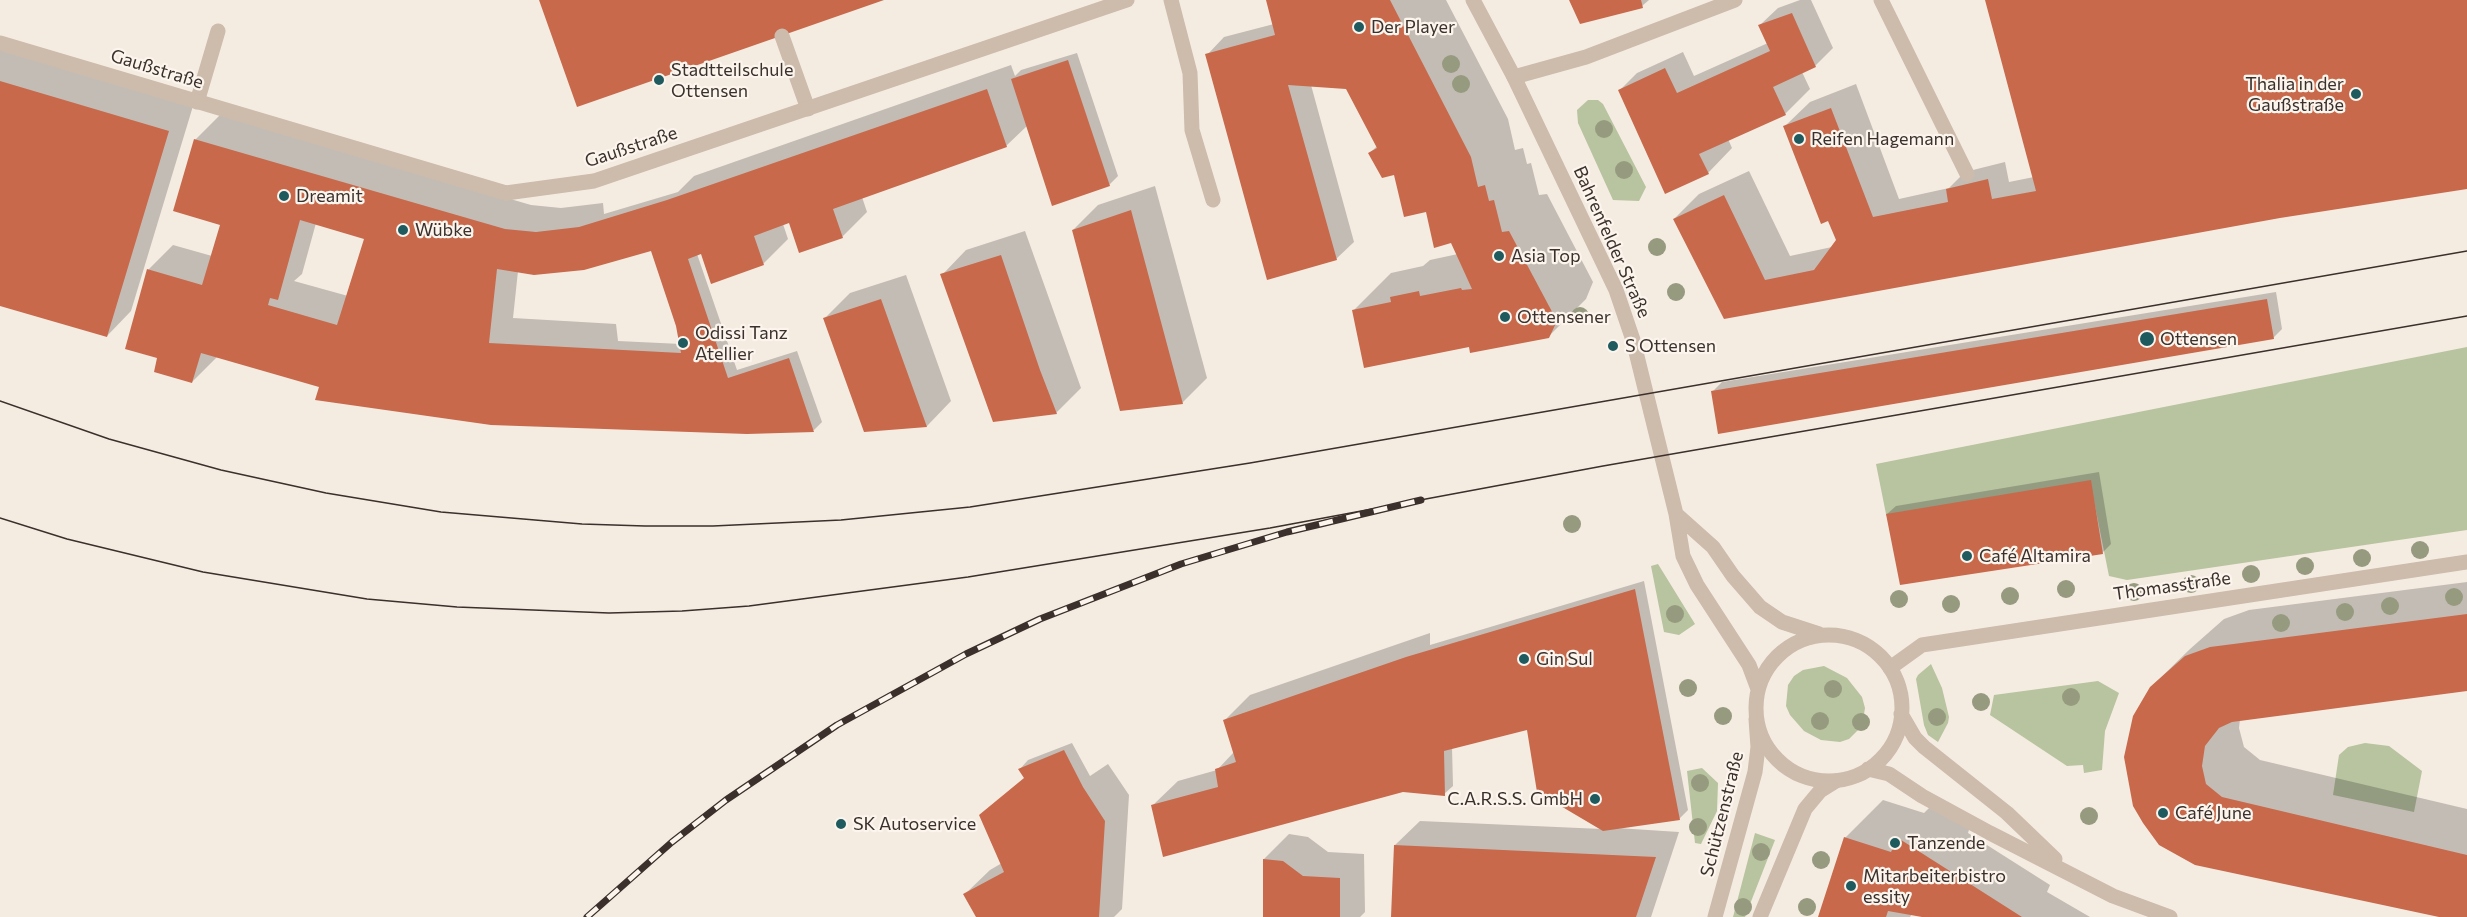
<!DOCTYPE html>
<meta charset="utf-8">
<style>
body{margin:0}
canvas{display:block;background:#f4ebe1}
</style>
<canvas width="2467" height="917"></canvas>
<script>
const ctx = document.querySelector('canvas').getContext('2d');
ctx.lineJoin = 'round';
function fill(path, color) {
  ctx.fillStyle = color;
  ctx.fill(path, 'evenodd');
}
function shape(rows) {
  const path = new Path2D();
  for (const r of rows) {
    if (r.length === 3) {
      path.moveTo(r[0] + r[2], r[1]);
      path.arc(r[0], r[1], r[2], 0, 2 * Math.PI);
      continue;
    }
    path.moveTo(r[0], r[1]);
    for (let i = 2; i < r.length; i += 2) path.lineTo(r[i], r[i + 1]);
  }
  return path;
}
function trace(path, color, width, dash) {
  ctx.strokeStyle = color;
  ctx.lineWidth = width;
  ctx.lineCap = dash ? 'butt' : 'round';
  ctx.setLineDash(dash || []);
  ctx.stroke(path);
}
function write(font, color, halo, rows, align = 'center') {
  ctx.font = font + ' Commissioner,sans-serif';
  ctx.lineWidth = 4.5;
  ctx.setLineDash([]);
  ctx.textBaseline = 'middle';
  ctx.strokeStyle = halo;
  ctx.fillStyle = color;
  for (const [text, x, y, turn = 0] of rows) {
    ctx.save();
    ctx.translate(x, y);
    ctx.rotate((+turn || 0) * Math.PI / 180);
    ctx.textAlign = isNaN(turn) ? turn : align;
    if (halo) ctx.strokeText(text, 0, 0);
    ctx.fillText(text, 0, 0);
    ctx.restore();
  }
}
fill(shape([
 [1588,100,1598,100,1603,104,1646,187,1639,201,1613,200,1578,123,1577,110],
 [2467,347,2467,530,2127,580,2109,576,2090,481,1889,522,1886,514,1876,464],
 [1658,564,1695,624,1679,635,1664,632,1651,566],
 [1931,664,1942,688,1949,717,1948,723,1938,742,1928,735,1924,725,1916,679,1918,675],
 [1824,666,1847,678,1862,697,1865,708,1862,726,1849,739,1840,742,1821,740,1804,731,1790,715,1786,706,1788,685,1794,676,1803,670],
 [2098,681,2119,693,2105,731,2102,770,2084,773,2083,765,2067,766,1990,715,1994,695],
 [2365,743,2389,746,2422,771,2414,812,2333,795,2339,755,2348,747],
 [1702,768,1718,783,1717,811,1701,844,1695,843,1687,771],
 [1755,833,1775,840,1745,917,1733,917]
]), '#b8c4a0');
fill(shape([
 [1268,0,1446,0,1508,119,1515,150,1523,148,1527,164,1531,163,1539,195,1547,194,1593,282,1586,299,1548,337,1470,345,1354,310,1391,273,1423,266,1430,260,1458,254,1452,242,1395,173,1370,153,1378,145,1347,88,1311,85,1354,242,1336,259,1207,55,1224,37,1274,24],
 [1570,0,1649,0,1642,6],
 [1800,0,1811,0,1833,48,1815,66,1802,72,1810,89,1785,114,1728,139,1732,148,1708,173,1620,90,1637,73,1683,52,1694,76,1768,43,1760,25,1778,8],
 [1987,0,2467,0,2467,187,2279,216,1725,317,1674,219,1699,194,1749,171,1790,256,1832,247,1837,240,1785,126,1810,102,1856,84,1899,199,1949,188,1965,172,2005,162,2009,182,2034,177],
 [0,49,193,106,131,311,107,336,0,305],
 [1077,53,1118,176,1109,185,1028,125,1006,146,862,197,867,212,842,237,790,221,783,224,788,239,763,264,702,252,697,254,737,370,797,351,822,422,814,430,747,432,321,386,217,357,192,382,159,357,148,270,173,245,212,256,222,224,195,140,220,115,531,205,561,208,603,203,604,214,678,192,694,176,1011,65,1015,76,1021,70],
 [316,223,366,238,348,296,294,281,302,274],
 [652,249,678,326,681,344,618,341,616,324,513,318,518,271],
 [1155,186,1207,378,1182,403,1073,230,1098,205],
 [1025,231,1081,388,1056,413,942,275,966,250],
 [906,275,951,401,927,426,865,430,825,318,850,293],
 [2276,292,2282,329,2273,338,1713,391,1722,382],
 [2099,472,2111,544,2102,553,1887,514,1896,506],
 [1644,581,1688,810,1679,819,1617,828,1679,832,1651,917,1393,917,1395,845,1420,821,1602,829,1528,728,1452,747,1453,786,1444,794,1403,790,1153,805,1178,781,1217,770,1234,752,1225,720,1250,695,1430,633,1430,645],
 [2467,582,2467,689,2240,719,2239,728,2244,747,2260,760,2467,809,2467,917,2443,917,2196,864,2151,687,2190,649,2224,619,2249,610],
 [1072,743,1090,776,1108,764,1129,795,1122,909,1114,917,978,917,965,894,990,870,1002,863,1025,777,1020,769,1028,760],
 [1883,800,1924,813,1936,801,1971,823,1968,833,2050,885,2047,892,2090,917,1925,917,1912,914,1910,917,1821,917,1845,838],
 [1289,834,1308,837,1328,852,1364,854,1365,912,1360,917,1265,917,1264,859]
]), '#0003');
fill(shape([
 [539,0,884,0,577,107],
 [1266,0,1390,0,1471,157,1478,187,1485,185,1489,201,1494,200,1502,232,1509,231,1557,321,1549,338,1470,353,1469,347,1364,368,1352,310,1391,302,1390,297,1419,291,1420,296,1461,288,1462,290,1472,289,1451,243,1434,248,1426,212,1404,217,1394,175,1382,178,1368,153,1377,148,1346,89,1288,85,1337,260,1267,280,1205,54,1275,35],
 [1569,0,1641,0,1643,8,1580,24],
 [1985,0,2467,0,2467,189,2280,218,1724,319,1673,219,1724,195,1765,280,1814,270,1836,240,1828,221,1821,224,1783,126,1831,108,1873,217,1948,202,1946,189,1988,179,1992,199,2036,191],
 [1792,13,1816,67,1773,87,1786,115,1699,154,1709,174,1665,194,1618,90,1665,68,1677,93,1770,51,1758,25],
 [1068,60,1110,186,1052,206,1011,79],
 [0,81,169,131,107,337,0,306],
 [987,89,1007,147,833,209,843,238,799,253,789,223,754,236,764,265,711,284,701,254,688,259,728,378,789,358,814,432,747,434,491,425,315,400,319,387,201,353,192,383,154,372,157,358,125,349,147,269,202,285,220,225,173,211,194,139,505,229,536,232,579,227,667,200],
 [300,220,364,239,337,325,268,305,270,298,278,300],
 [651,251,676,326,681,353,489,343,497,269,534,275,584,270],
 [1131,210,1183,404,1120,411,1072,230],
 [1001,255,1040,370,1057,414,993,422,940,274],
 [881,299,901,355,927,427,864,432,823,318],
 [2267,299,2274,339,1718,434,1711,391],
 [2091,480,2103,554,1900,585,1886,514],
 [1635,589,1680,820,1603,831,1537,792,1527,730,1444,751,1445,796,1403,792,1163,857,1151,805,1218,787,1215,769,1236,762,1223,720,1406,657],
 [2467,614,2467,691,2232,722,2219,728,2205,746,2202,766,2206,784,2222,797,2467,855,2467,917,2439,917,2195,865,2159,845,2143,823,2133,806,2124,757,2133,716,2150,687,2185,656,2210,647],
 [1064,750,1083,787,1105,821,1099,917,976,917,963,894,1004,872,979,815,1024,778,1018,769],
 [1844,837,1891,852,1898,838,2022,917,1922,917,1888,911,1886,917,1818,917],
 [1394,845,1656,857,1636,917,1391,917],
 [1263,859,1283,861,1303,876,1340,878,1340,917,1263,917]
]), '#c8694b');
trace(shape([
 [1171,0,1190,73,1192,130,1213,200],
 [1881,0,1967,174],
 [782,36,808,109],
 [1514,77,1586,57,1735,0],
 [197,102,218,31]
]), '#cdbbac', 15);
trace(shape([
 [0,43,506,193,594,181,1127,0],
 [1890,668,1922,645,2467,562],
 [1715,917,1755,772,1758,747,1756,719],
 [1760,917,1805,809,1820,791,1836,781]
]), '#cdbbac', 15);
trace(shape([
 [1473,0,1514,77,1616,290,1633,340,1676,514,1683,556,1697,585,1749,665,1758,689],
 [1676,514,1713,547,1733,576,1760,607,1782,622,1819,634],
 [1829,708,73],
 [1901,714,1915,738,1924,747,2007,813,2055,859],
 [1868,769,1889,774,1922,796,1990,833,2113,896,2170,917]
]), '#cdbbac', 15);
trace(shape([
 [0,401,109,439,221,470,326,493,441,512,582,524,645,526,713,526,841,520,970,507,1250,463,2467,251],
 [0,518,67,539,203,572,367,599,457,607,609,613,682,611,749,606,968,577,1270,528,1603,466,2467,316]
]), '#3b302b', 1.5);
const rail = shape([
 [587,917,672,842,726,800,837,725,966,654,1040,619,1181,564,1287,532,1421,500]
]);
trace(rail, '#3b302b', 7);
trace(rail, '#fbf5ee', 4.5, [14]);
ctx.fillStyle = '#969b7f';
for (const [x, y] of [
 [1451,64],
 [1461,84],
 [1604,129],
 [1624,170],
 [1657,247],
 [1676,292],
 [1580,316],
 [1572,524],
 [2420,550],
 [2362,558],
 [2305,566],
 [2251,574],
 [2191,584],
 [2066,589],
 [2134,592],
 [2010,596],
 [2454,597],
 [1899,599],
 [1951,604],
 [2390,606],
 [2345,612],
 [1675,614],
 [2281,623],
 [1688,688],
 [1833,689],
 [2071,697],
 [1981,702],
 [1723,716],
 [1937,717],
 [1820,721],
 [1861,722],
 [1700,783],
 [2089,816],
 [1698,827],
 [1761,852],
 [1821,860],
 [1743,907],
 [1807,907]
]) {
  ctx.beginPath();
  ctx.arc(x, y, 9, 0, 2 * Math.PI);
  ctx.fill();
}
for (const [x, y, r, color] of [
 [1359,27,6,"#1f5a5e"],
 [659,80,6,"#1f5a5e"],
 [2356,94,6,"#1f5a5e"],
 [1799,139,6,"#1f5a5e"],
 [284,196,6,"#1f5a5e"],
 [403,230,6,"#1f5a5e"],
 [1499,256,6,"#1f5a5e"],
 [1505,317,6,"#1f5a5e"],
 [2147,339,8,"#1f5a5e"],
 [683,343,6,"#1f5a5e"],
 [1613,346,6,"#1f5a5e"],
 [1967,556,6,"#1f5a5e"],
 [1524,659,6,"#1f5a5e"],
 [1595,799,6,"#1f5a5e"],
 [2163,813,6,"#1f5a5e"],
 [841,824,6,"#1f5a5e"],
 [1895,843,6,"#1f5a5e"],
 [1851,886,6,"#1f5a5e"]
]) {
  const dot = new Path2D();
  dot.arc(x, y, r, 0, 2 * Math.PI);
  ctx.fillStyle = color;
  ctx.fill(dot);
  trace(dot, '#fbf5ee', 2);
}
write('18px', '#3b302b', '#fbf5ee', [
 ["Der Player",1371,27],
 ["Stadtteilschule",671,70],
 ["Ottensen",671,91],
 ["Thalia in der",2344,84,"right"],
 ["Gaußstraße",2344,105,"right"],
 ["Reifen Hagemann",1811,139],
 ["Dreamit",296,196],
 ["Wübke",415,230],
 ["Asia Top",1511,256],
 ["Ottensener",1517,317],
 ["Odissi Tanz",695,333],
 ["Atellier",695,354],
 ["Ottensen",2160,339],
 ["S Ottensen",1625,346],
 ["Café Altamira",1979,556],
 ["Gin Sul",1536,659],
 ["C.A.R.S.S. GmbH",1583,799,"right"],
 ["Café June",2175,813],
 ["SK Autoservice",853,824],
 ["Tanzende",1907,843],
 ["Mitarbeiterbistro",1863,876],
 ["essity",1863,897]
], 'left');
write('18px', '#3b302b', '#fbf5ee', [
 ["Gaußstraße",157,69,17],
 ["Gaußstraße",631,147,-18],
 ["Bahrenfelder Straße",1612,242,66],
 ["Thomasstraße",2172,586,-8],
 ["Schützenstraße",1722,814,-76]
]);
</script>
